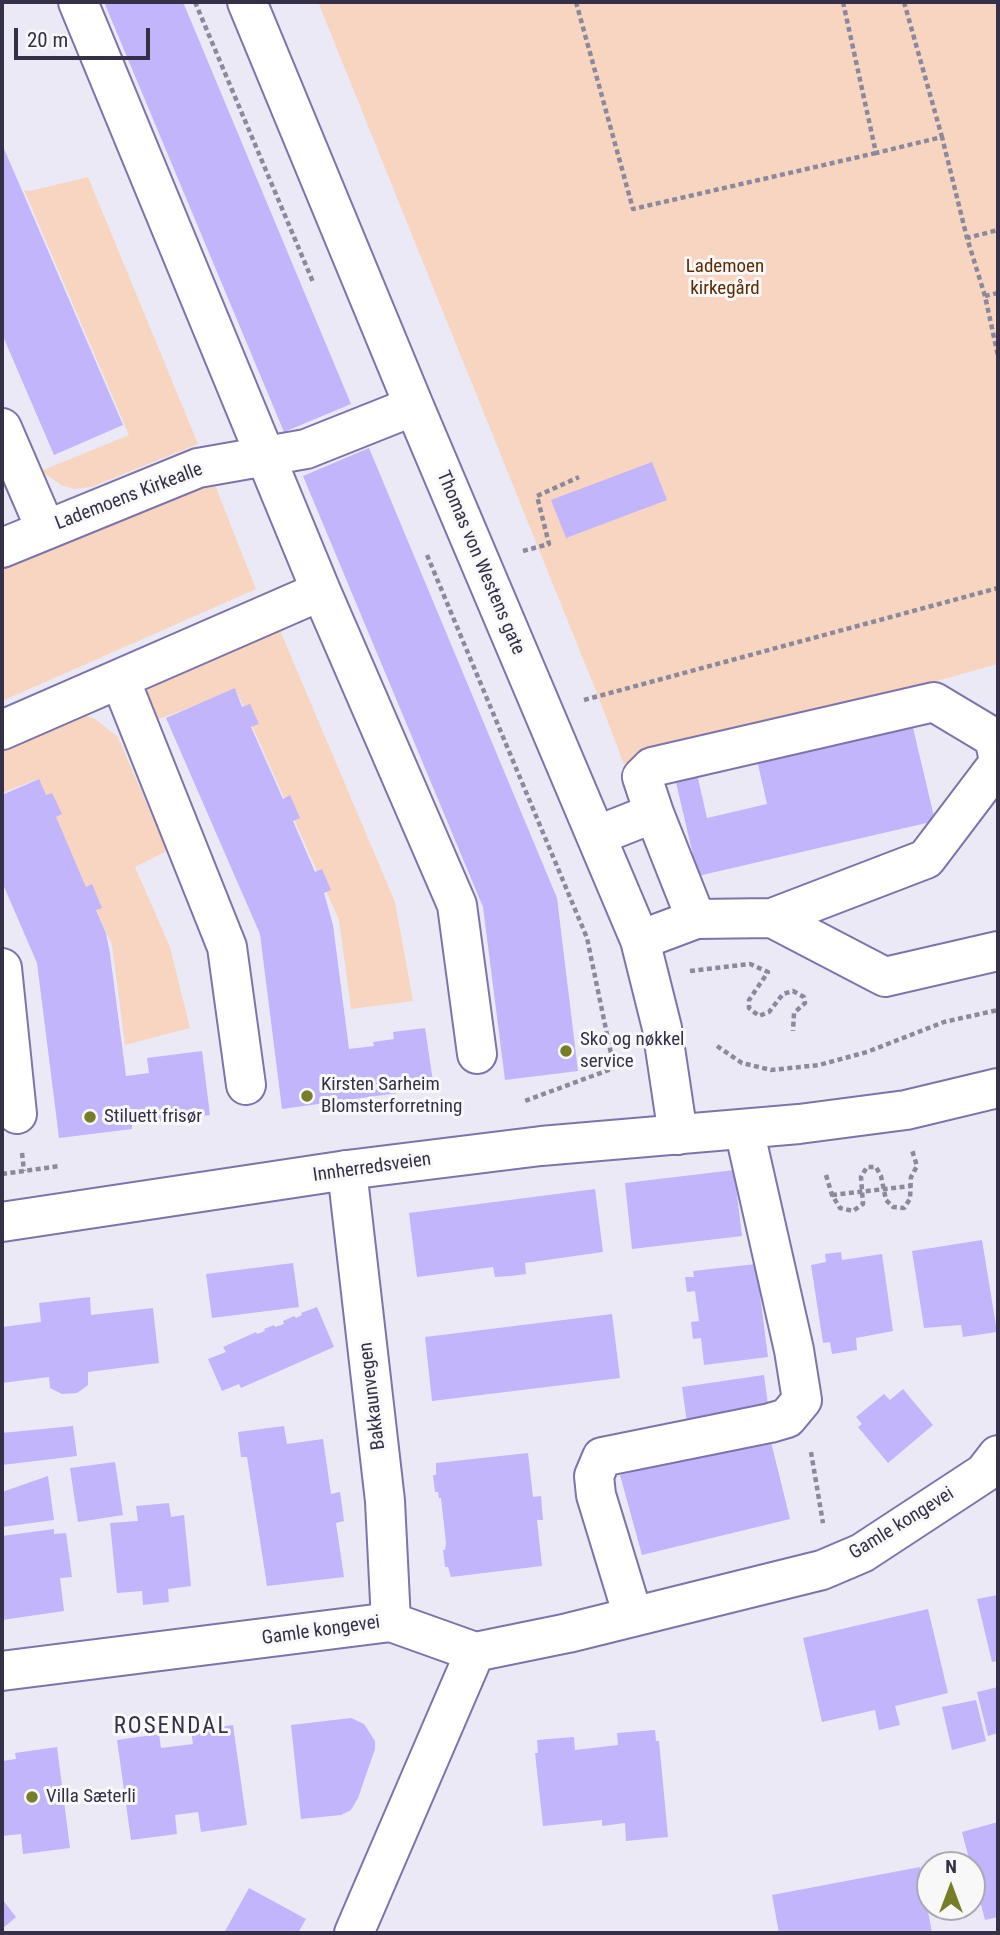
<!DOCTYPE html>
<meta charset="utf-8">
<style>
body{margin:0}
#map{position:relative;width:1000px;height:1935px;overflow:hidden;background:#ebe9f6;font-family:"Roboto Condensed",sans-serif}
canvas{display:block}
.frame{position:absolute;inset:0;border:4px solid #353048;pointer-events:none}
.north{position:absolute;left:916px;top:1851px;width:70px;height:70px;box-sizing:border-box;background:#f8f8f8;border:2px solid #aaa8b2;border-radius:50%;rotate:0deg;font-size:19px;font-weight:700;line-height:28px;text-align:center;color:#353048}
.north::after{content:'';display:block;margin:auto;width:24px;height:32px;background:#787d27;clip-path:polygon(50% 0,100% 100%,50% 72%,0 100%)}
.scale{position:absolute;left:14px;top:28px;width:136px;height:32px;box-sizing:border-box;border:4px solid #353048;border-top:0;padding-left:9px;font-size:21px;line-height:24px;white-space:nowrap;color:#353048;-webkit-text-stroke:5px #f8f8f8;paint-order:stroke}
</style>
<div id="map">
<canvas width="1000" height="1935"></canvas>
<div class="frame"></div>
<div class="north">N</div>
<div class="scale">20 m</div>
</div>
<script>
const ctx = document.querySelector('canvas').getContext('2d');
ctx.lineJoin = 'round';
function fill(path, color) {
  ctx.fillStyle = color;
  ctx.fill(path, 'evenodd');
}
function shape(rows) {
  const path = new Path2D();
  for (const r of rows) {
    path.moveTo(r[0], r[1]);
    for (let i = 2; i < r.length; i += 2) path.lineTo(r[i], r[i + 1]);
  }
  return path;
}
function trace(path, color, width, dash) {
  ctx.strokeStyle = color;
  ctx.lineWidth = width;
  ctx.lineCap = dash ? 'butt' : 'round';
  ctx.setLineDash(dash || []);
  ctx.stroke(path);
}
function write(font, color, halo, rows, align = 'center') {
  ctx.font = font + ' "Roboto Condensed",sans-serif';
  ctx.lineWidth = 6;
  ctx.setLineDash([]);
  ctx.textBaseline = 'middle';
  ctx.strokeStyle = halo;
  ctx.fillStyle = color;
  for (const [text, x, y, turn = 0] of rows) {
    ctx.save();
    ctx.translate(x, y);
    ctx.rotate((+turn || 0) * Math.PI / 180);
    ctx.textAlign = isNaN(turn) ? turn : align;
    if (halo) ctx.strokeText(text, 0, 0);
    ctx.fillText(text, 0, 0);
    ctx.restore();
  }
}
fill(shape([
 [318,2,998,2,998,664,625,767,598,696],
 [88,177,198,444,91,487,74,489,61,485,41,471,129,435,24,190,30,191],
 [213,480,256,589,2,701,2,562],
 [276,621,395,902,413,1001,351,1009,339,920,236,690,151,722,146,707,146,692,151,680],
 [81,714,95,719,118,737,167,851,135,867,170,947,190,1028,125,1045,112,945,38,779,2,793,2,739]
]), '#f7d5c1');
fill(shape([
 [104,2,183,2,351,404,284,432],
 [2,144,123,425,54,455,2,334],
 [369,448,557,898,578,1071,505,1080,483,907,303,476],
 [652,462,667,500,566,538,551,500],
 [235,688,242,707,250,704,259,724,251,727,283,799,290,795,300,818,293,821,315,872,322,869,331,890,324,893,333,925,349,1049,374,1046,373,1042,394,1039,393,1032,425,1028,434,1088,282,1109,260,934,166,718],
 [910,715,935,821,698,876,673,770,695,765,707,818,767,804,755,751],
 [39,779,46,795,52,793,62,814,56,817,86,887,92,884,102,908,96,910,106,933,110,954,126,1076,149,1073,147,1058,202,1051,210,1115,132,1125,132,1129,59,1138,37,963,2,882,2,795],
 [734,1170,742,1236,632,1249,625,1183],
 [595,1189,603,1252,525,1263,526,1274,511,1276,495,1277,493,1267,417,1277,409,1213],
 [982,1240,997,1332,963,1337,961,1325,924,1328,912,1251],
 [841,1252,842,1260,882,1254,893,1331,856,1338,857,1350,832,1354,830,1342,823,1343,811,1265,826,1262,825,1254],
 [293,1263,299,1307,212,1318,206,1274],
 [756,1264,768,1357,704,1365,701,1338,693,1339,691,1322,699,1321,695,1291,687,1292,685,1277,694,1277,693,1271],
 [90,1297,91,1315,153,1308,159,1363,88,1372,88,1385,77,1393,62,1394,50,1388,49,1377,2,1383,2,1327,41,1322,39,1303],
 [317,1307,334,1347,241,1388,239,1384,222,1391,208,1359,226,1352,223,1347,256,1332,257,1334,265,1331,264,1329,274,1325,275,1327,284,1324,283,1321,294,1316,296,1318,302,1315,301,1313],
 [612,1314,620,1378,432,1401,425,1337],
 [764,1375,769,1412,687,1423,682,1387],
 [903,1389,933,1425,888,1463,858,1427,862,1424,856,1417,884,1394,890,1400],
 [73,1426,77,1456,2,1465,2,1433],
 [284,1426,287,1444,323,1439,331,1494,340,1492,344,1521,336,1523,344,1577,267,1586,247,1457,241,1457,238,1432],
 [770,1438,790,1519,642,1555,620,1475],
 [528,1453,533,1497,541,1496,543,1520,537,1520,542,1566,451,1577,448,1567,445,1567,443,1550,445,1550,446,1543,441,1498,439,1498,438,1492,435,1492,433,1475,436,1475,436,1463],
 [115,1462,123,1515,78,1522,70,1468],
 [48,1476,54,1520,2,1527,2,1492],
 [169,1503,171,1517,184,1515,191,1586,168,1589,169,1602,143,1605,142,1591,117,1593,110,1523,138,1521,136,1506],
 [54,1529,54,1534,66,1533,72,1577,60,1578,64,1611,2,1620,2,1536],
 [998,1595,998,1661,992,1662,977,1599],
 [928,1609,948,1693,895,1706,900,1725,879,1730,875,1710,822,1722,803,1638],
 [998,1687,998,1733,988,1736,977,1692],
 [976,1700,986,1741,952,1750,942,1707],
 [351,1718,364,1724,375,1741,375,1749,358,1798,351,1810,341,1815,301,1819,291,1725],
 [233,1725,247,1825,201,1832,198,1812,175,1815,177,1834,131,1840,117,1740,159,1734,161,1748,193,1744,191,1731],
 [655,1730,656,1741,659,1741,668,1837,626,1841,625,1823,602,1826,602,1820,543,1826,535,1753,538,1753,537,1740,574,1737,575,1750,618,1745,617,1733],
 [57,1747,70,1848,23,1854,21,1834,2,1836,2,1761,16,1759,15,1753],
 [998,1822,998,1917,985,1920,962,1832],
 [920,1867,932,1933,779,1933,772,1895],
 [249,1888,306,1919,298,1933,224,1933],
 [2,1899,16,1917,2,1929]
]), '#c2b5fb');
const minor = shape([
 [78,2,321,591,457,905,477,1054],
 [247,2,414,406,640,940,662,1028,678,1135],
 [2,428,46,530],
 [2,548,198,468,306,449,414,406],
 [120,679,227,947,246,1085],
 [2,730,321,591],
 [654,813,642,777,652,767,934,702,994,738,998,756],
 [596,836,654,813,696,919],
 [772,918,926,859,998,764],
 [640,940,696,919,772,918,885,977,998,951],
 [2,968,17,1114],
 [347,1170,385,1501,391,1622],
 [633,1616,596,1495,594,1476,602,1457,770,1423,787,1418,802,1400,794,1350,744,1129],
 [2,1671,391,1622,475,1652,568,1633,822,1570,862,1553,984,1473,998,1455],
 [354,1933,475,1652]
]);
const major = shape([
 [2,1222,347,1170,541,1146,799,1124,906,1110,998,1088]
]);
trace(minor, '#7e73aa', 42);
trace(major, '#7e73aa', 42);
trace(shape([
 [195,2,313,282],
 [576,2,633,209,876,153],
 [843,2,876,153,942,137,967,238],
 [904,2,942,137],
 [998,293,985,296,998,356],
 [985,296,967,238,998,230],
 [523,551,549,544,537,496,579,477],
 [427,555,587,938,614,1068,522,1102],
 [584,700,998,588],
 [690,971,750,964,768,972,749,1000,749,1008,759,1016,769,1012,783,994,793,991,804,997,805,1003,794,1013,793,1031],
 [717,1046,742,1063,771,1070,819,1065,867,1052,944,1022,998,1010],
 [22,1153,24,1171],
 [2,1174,60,1166],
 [826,1175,832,1195,840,1208,853,1211,863,1204,861,1177,867,1167,876,1167,881,1176,886,1200,893,1207,904,1208,910,1199,911,1177,917,1166,912,1150],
 [832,1195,911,1186],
 [811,1452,823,1523]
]), '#8d899c', 4.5, [5, 3.5]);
trace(minor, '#fff', 38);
trace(major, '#fff', 38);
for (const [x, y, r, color] of [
 [566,1051,7,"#787d27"],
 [307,1096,7,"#787d27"],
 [90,1117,7,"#787d27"],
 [32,1797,7,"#787d27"]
]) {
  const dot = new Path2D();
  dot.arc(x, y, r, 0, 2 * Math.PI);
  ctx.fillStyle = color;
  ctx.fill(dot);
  trace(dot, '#f8f8f8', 2.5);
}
write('19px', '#5e2a00', '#f8f8f8', [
 ["Lademoen",725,267],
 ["kirkegård",725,289]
]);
write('19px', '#353048', '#f8f8f8', [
 ["Lademoens Kirkealle",129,497,-21],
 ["Thomas von Westens gate",480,563,67],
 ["Innherredsveien",372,1168,-8],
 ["Bakkaunvegen",373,1396,-97],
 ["Gamle kongevei",902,1524,-32],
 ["Gamle kongevei",321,1631,-8]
]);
write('19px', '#353048', '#f8f8f8', [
 ["Sko og nøkkel",580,1040],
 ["service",580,1062],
 ["Kirsten Sarheim",321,1085],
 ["Blomsterforretning",321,1107],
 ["Stiluett frisør",104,1117],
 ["Villa Sæterli",46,1797]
], 'left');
ctx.letterSpacing = '2px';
write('23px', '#353048', '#f8f8f8', [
 ["ROSENDAL",172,1727]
]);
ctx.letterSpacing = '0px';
</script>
